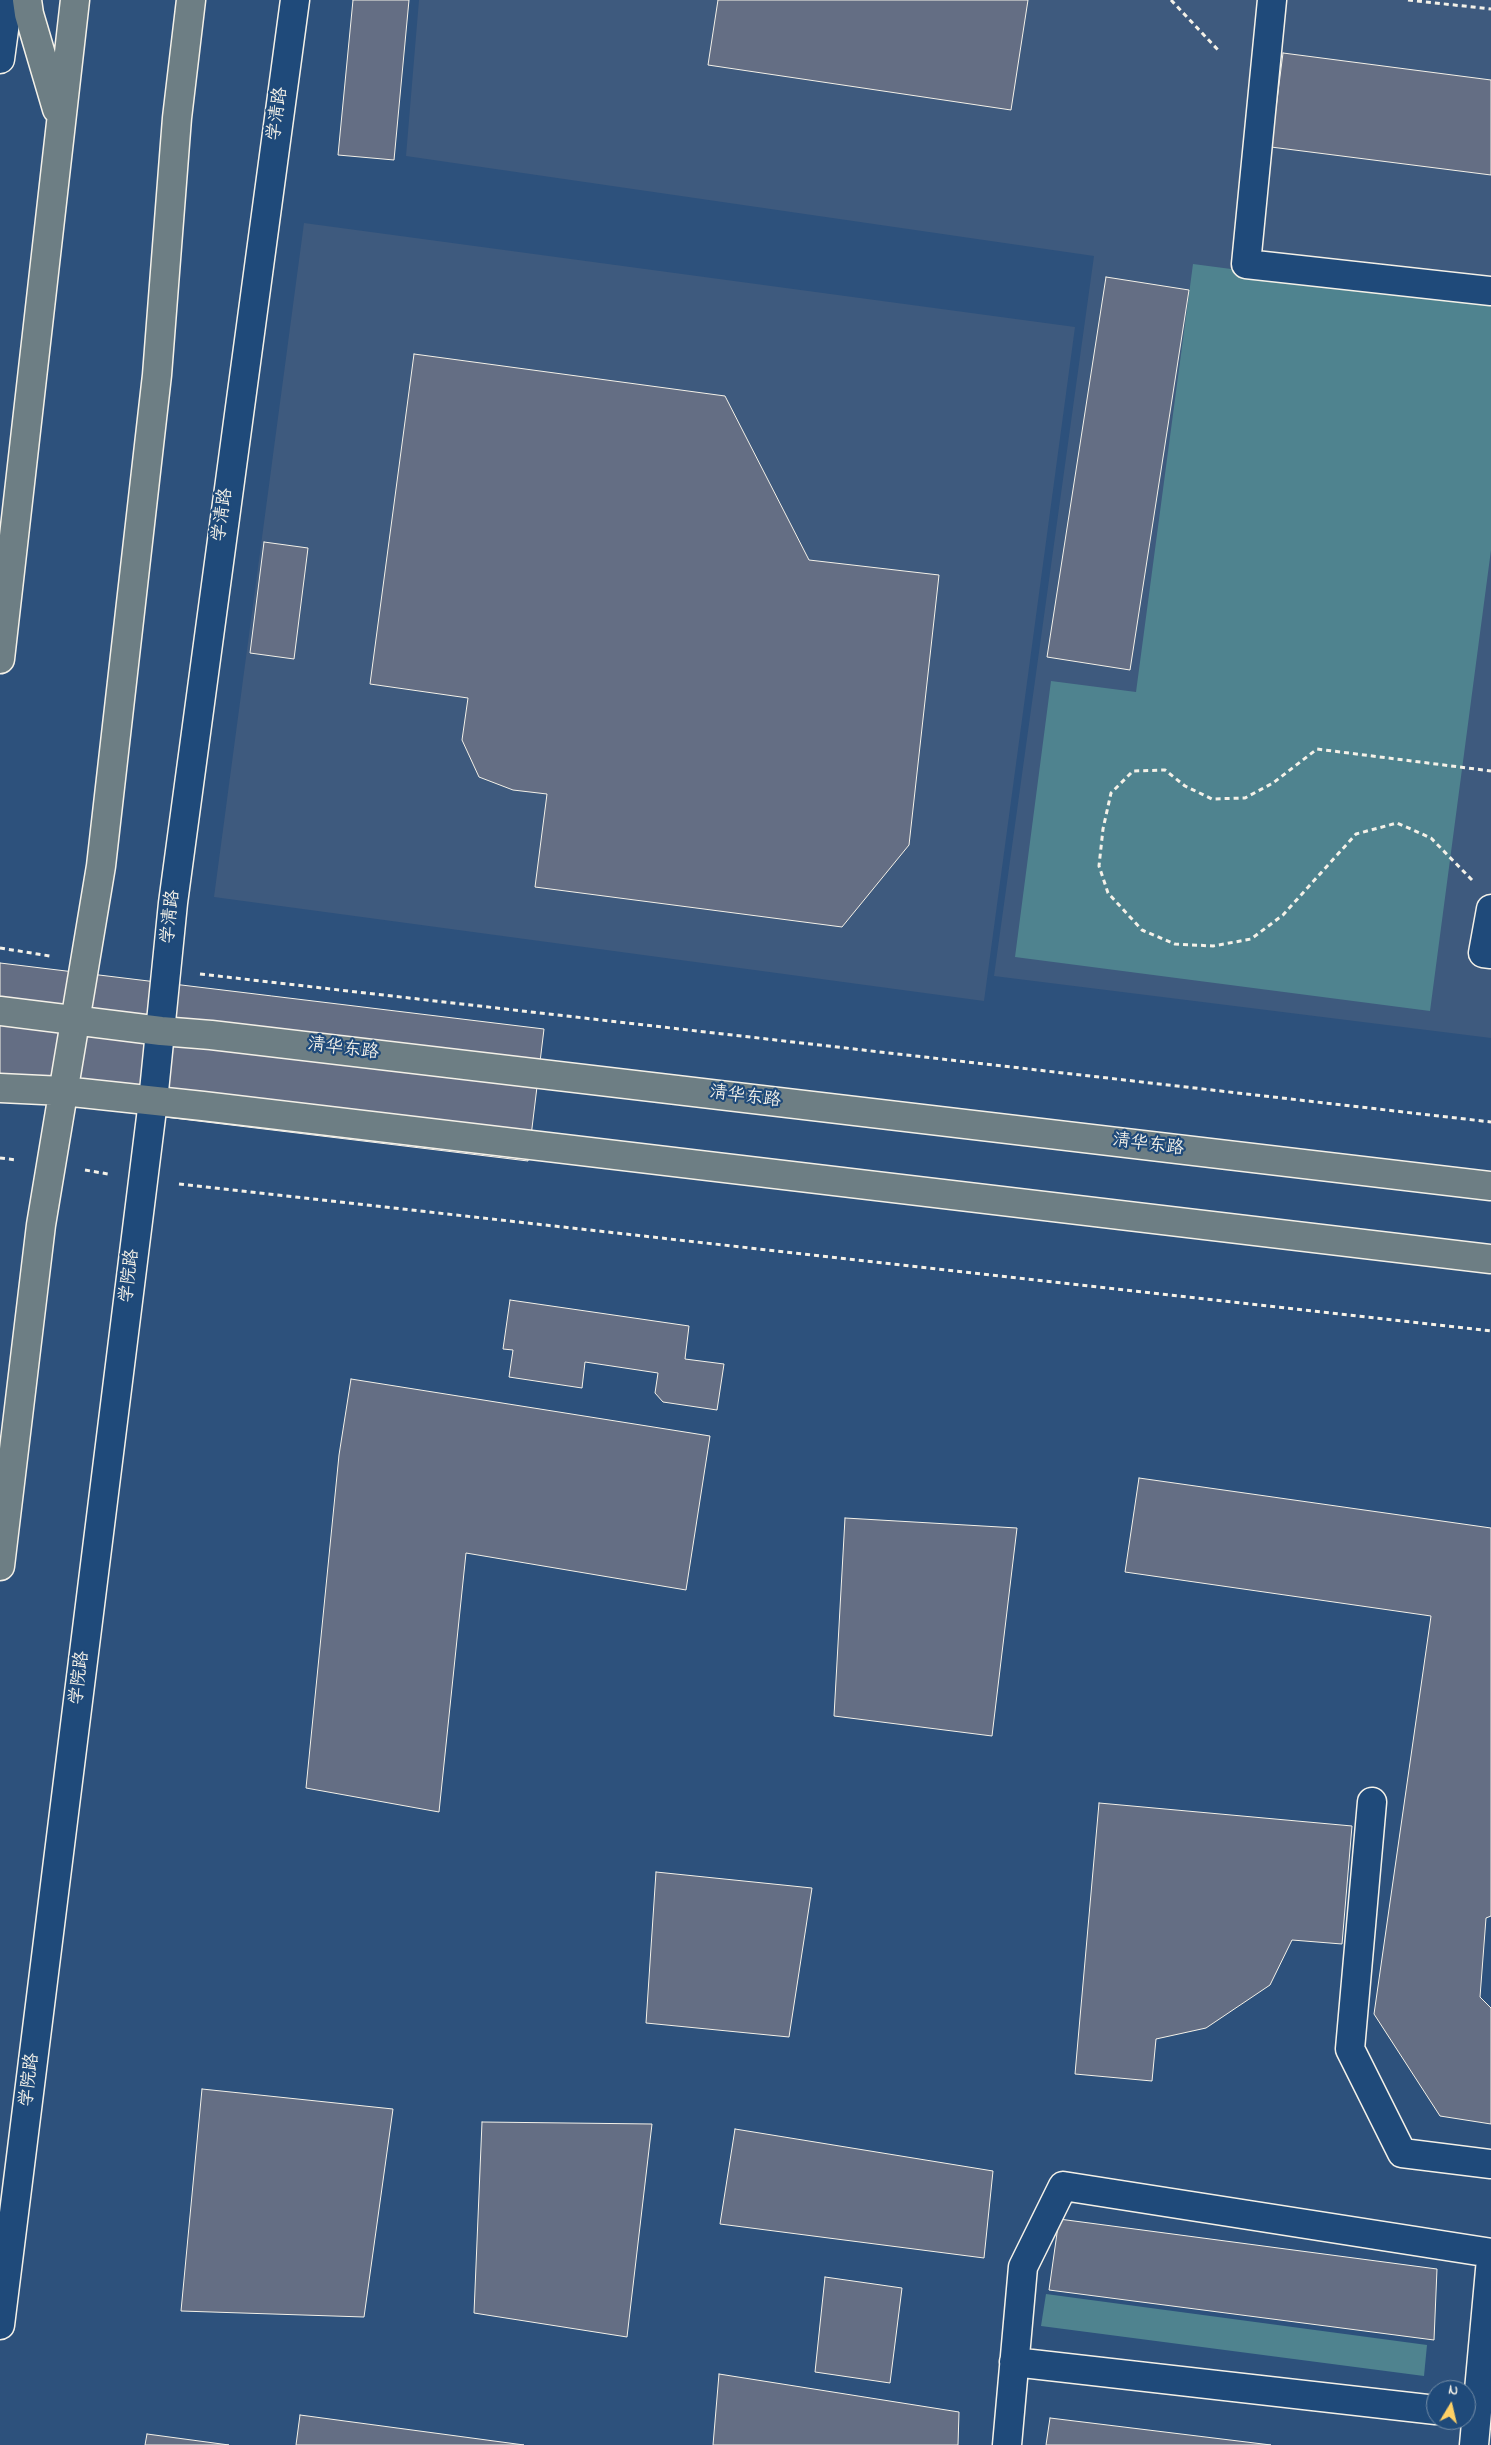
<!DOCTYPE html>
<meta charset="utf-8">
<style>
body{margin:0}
#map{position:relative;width:1491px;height:2445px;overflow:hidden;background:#2d517c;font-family:"Indie Flower",sans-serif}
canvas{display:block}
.north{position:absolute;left:1426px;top:2380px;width:50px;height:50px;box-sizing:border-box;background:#1f4a7a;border:1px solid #748da6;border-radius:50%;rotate:9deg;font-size:14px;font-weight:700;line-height:20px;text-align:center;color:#f4f1e8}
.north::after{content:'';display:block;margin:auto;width:18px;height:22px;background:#ffd166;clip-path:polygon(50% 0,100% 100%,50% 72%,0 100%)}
</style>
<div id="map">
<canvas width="1491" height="2445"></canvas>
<div class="north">N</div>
</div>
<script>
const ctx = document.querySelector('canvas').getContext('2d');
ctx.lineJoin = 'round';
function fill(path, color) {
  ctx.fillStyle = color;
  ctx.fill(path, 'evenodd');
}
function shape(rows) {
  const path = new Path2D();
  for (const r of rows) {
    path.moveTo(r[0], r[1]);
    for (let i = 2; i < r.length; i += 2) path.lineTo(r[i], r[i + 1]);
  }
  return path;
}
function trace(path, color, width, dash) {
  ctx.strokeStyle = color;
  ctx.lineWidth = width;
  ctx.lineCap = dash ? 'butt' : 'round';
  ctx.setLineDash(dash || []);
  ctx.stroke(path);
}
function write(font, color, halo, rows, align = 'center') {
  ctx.font = font + ' "Indie Flower","LXGW WenKai TC",sans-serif';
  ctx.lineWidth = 4.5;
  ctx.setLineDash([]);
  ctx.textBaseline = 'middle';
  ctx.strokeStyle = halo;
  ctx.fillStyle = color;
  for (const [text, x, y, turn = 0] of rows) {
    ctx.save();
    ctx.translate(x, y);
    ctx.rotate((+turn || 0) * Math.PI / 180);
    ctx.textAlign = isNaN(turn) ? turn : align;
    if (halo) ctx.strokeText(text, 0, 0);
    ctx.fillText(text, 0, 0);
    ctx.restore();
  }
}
fill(shape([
 [419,0,1491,0,1491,1038,994,976,1094,256,406,156],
 [304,223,1075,327,984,1001,214,897]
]), '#3e5a7e');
fill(shape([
 [1193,264,1491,303,1491,550,1430,1011,1015,957,1051,681,1136,692],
 [1046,2294,1427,2345,1424,2376,1041,2326]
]), '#4f838f');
const building = shape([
 [353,0,409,0,394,160,338,155,353,0],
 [718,0,1028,0,1011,110,708,65,718,0],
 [1283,53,1491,80,1491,175,1271,147,1283,53],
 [1106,277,1189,290,1130,670,1047,657,1106,277],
 [414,354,725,396,809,560,939,575,909,845,842,927,535,887,547,794,513,790,479,777,462,740,468,698,370,684,414,354],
 [264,542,308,548,294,659,250,653,264,542],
 [0,963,544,1029,528,1161,0,1097,0,963],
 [510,1300,689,1326,685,1359,724,1364,717,1410,663,1402,655,1393,658,1373,585,1362,582,1388,509,1377,513,1350,503,1349,510,1300],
 [351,1379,710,1436,686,1590,466,1553,439,1812,306,1788,339,1455,351,1379],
 [1139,1478,1491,1528,1491,1916,1486,1918,1480,1997,1491,2008,1491,2124,1440,2116,1374,2014,1431,1616,1125,1572,1139,1478],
 [845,1518,1017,1528,992,1736,834,1716,845,1518],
 [1099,1803,1352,1826,1342,1944,1292,1940,1270,1985,1206,2028,1156,2039,1152,2081,1075,2074,1099,1803],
 [656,1872,812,1888,789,2037,646,2023,656,1872],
 [202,2089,393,2109,364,2317,181,2311,202,2089],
 [482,2122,652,2124,627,2337,474,2313,482,2122],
 [735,2129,993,2171,984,2258,720,2224,735,2129],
 [1059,2219,1437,2269,1434,2340,1049,2290,1059,2219],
 [825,2277,902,2288,890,2383,815,2372,825,2277],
 [719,2374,959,2412,958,2445,713,2445,719,2374],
 [300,2415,524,2445,296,2445,300,2415],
 [1050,2418,1271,2445,1046,2445,1050,2418],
 [147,2434,229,2445,145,2445,147,2434]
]);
fill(building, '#646e84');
trace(building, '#f4f1e8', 1);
const minor = shape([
 [1272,0,1246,264,1491,291],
 [0,59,8,0],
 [1491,909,1483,953,1491,954],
 [1372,1802,1350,2049,1402,2153,1491,2164],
 [0,2325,153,1101,173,903,295,0],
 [1014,2362,1436,2410],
 [1007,2445,1023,2267,1063,2186,1491,2253],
 [1474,2445,1491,2259]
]);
const major = shape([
 [27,0,29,14,57,109],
 [0,659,75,0],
 [0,1011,161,1031,211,1035,1491,1186],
 [0,1088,63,1091,203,1106,1491,1259],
 [0,1566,41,1225,101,866,157,375,177,118,191,0]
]);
trace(minor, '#f4f1e8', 31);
trace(major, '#f4f1e8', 31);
trace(shape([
 [1171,0,1219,51],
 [1408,0,1491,9],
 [1472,880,1431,838,1397,823,1356,834,1283,915,1251,939,1213,946,1175,944,1142,930,1108,893,1099,866,1103,829,1111,793,1133,771,1165,770,1185,786,1212,799,1245,798,1273,783,1317,749,1491,771],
 [0,948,50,956],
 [200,974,1491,1122],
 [0,1158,17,1160],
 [85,1170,108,1174],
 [179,1184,1491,1331]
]), '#f4f1e8', 3, [5, 4]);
trace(minor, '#1f4a7a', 28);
trace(major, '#6d7e84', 28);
write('18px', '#f4f1e8', '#1f4a7a', [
 ["学清路",279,114,-82],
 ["学清路",224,515,-82],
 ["学清路",172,917,-84],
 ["清华东路",343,1050,7],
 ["清华东路",745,1098,7],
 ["清华东路",1148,1146,7],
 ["学院路",131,1276,-83],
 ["学院路",81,1678,-83],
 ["学院路",31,2080,-83]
]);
</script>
